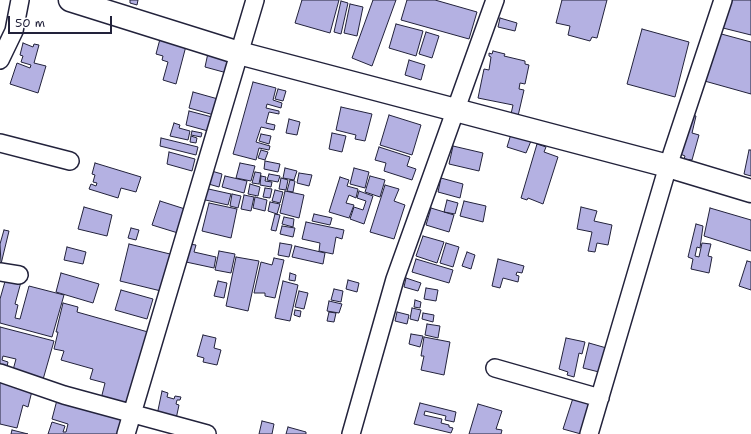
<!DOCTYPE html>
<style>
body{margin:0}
#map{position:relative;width:751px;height:434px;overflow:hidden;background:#fff;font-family:"Shantell Sans",sans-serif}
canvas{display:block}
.scale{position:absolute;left:8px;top:16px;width:104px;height:18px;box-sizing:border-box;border:2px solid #22223b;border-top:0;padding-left:5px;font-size:12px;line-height:14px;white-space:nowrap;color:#22223b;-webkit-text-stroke:3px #fff;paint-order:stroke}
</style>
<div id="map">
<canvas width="751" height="434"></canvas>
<div class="scale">50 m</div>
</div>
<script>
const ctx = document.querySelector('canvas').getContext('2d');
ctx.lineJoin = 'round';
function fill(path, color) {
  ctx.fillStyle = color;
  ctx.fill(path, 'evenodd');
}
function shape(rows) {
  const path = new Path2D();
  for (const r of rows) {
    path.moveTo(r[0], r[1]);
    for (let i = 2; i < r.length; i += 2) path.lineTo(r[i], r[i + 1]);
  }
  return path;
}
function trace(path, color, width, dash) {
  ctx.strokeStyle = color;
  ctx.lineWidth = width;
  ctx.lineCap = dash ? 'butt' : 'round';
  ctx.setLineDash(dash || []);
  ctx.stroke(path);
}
const building = shape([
 [130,0,138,0,137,5,130,3,130,0],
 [302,0,339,0,330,33,295,23,302,0],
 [373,0,396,0,372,66,352,58,373,0],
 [407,0,435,0,477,12,469,39,401,20,407,0],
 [562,0,607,0,597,38,592,37,590,41,568,35,570,26,556,23,562,0],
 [727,0,751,0,751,35,719,27,727,0],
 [341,1,348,3,341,34,334,32,341,1],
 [350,4,363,7,357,36,344,33,350,4],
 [500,18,517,23,515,31,498,27,500,18],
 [396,24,423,31,416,56,389,48,396,24],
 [642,29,689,42,675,97,627,84,642,29],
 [426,32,439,36,432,58,419,54,426,32],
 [714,32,751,42,751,94,701,80,714,32],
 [160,39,186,46,176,84,163,80,168,62,162,60,163,56,156,54,160,39],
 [23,43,33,47,34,44,39,45,34,63,46,66,38,93,10,84,17,63,30,68,31,65,21,62,23,56,20,55,23,43],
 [493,51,505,54,504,56,525,61,525,64,529,65,525,84,520,83,519,89,524,90,518,116,511,114,513,105,478,98,484,69,489,70,491,57,489,56,489,53,492,54,493,51],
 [208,53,230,59,227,73,205,67,208,53],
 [409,60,425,65,421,80,405,75,409,60],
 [253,82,276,88,273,100,282,103,281,108,267,104,266,108,279,111,279,114,269,112,266,123,275,125,274,130,261,127,256,142,270,146,269,150,259,148,256,160,233,154,253,82],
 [278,89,286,91,283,101,275,99,278,89],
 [193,92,218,99,214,115,189,108,193,92],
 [341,107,372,114,365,141,355,139,356,135,336,130,341,107],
 [189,111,212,117,208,131,186,125,189,111],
 [689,114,696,116,692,133,699,135,692,160,684,159,685,156,678,153,689,114],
 [389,115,421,125,412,155,380,145,389,115],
 [289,119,300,122,297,135,286,133,289,119],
 [174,123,180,125,179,128,190,131,188,140,170,136,174,123],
 [192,131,202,133,201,137,191,135,192,131],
 [332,133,346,136,342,152,329,149,332,133],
 [261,134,271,136,269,144,259,141,261,134],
 [511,134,531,141,526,153,507,147,511,134],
 [191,136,197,138,196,143,190,142,191,136],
 [161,138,198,147,196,155,160,146,161,138],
 [537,144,546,147,544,152,558,157,543,204,528,198,527,200,521,198,537,144],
 [453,146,483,153,479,171,449,164,453,146],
 [379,147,410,157,407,166,416,169,412,180,384,171,386,163,375,160,379,147],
 [261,150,268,152,265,160,258,158,261,150],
 [749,150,751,150,751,176,744,174,749,150],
 [169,152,195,159,192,171,167,164,169,152],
 [265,161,280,164,278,172,264,169,265,161],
 [95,163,141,177,136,192,121,188,118,198,89,189,91,184,96,186,97,183,93,182,95,175,92,174,95,163],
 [240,163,255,166,251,181,236,178,240,163],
 [285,168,297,171,294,180,283,178,285,168],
 [354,168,369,172,365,188,350,184,354,168],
 [208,170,222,174,219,187,205,183,208,170],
 [255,172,261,173,259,184,252,183,255,172],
 [299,173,312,175,309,186,297,183,299,173],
 [269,174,280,176,278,182,267,180,269,174],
 [225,176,247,181,244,193,222,187,225,176],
 [261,176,266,177,265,181,272,182,271,187,260,185,261,176],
 [370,176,385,180,380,197,365,192,370,176],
 [340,177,349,180,347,186,358,189,356,198,349,195,346,203,354,205,349,218,329,212,340,177],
 [281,178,288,180,286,190,279,189,281,178],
 [441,178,463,184,460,198,438,192,441,178],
 [290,180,295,181,293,192,287,191,290,180],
 [250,184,260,187,258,196,248,194,250,184],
 [385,185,399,189,394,201,405,205,394,239,370,232,385,185],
 [204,188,231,194,228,205,201,199,204,188],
 [265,188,272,189,270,198,263,197,265,188],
 [275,190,283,192,280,203,272,201,275,190],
 [285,191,304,195,299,218,280,213,285,191],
 [359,191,373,196,364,224,350,219,354,207,363,210,366,201,357,198,359,191],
 [232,194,241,196,238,208,230,206,232,194],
 [244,195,254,197,251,211,241,209,244,195],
 [255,197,267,200,265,211,253,208,255,197],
 [447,200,458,203,455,214,444,212,447,200],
 [160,201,185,209,178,233,152,225,160,201],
 [464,201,486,206,483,222,460,216,464,201],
 [270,202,280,204,277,214,268,211,270,202],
 [209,203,237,209,231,238,202,231,209,203],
 [84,207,112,215,107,236,78,229,84,207],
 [581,207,597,211,594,221,612,225,608,245,597,243,595,252,588,251,592,232,577,229,581,207],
 [431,208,454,215,449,232,426,225,431,208],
 [710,208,751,220,751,251,704,236,710,208],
 [275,214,280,215,276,231,271,230,275,214],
 [314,214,332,218,330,225,312,221,314,214],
 [284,217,294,219,293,227,282,224,284,217],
 [306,222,344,230,342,239,336,237,333,254,319,251,320,243,302,239,306,222],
 [696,224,703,226,700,248,697,247,695,256,699,257,702,243,711,244,708,256,712,257,709,273,691,269,693,259,688,257,696,224],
 [282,226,295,228,293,237,280,234,282,226],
 [131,228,139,230,136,240,128,238,131,228],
 [4,230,9,231,1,264,0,244,4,230],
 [423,236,444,242,437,263,416,256,423,236],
 [280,243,292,245,289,257,278,255,280,243],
 [446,243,459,247,453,267,440,263,446,243],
 [129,244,170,254,161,291,120,281,129,244],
 [189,244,196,245,194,252,216,257,214,268,186,262,189,244],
 [295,246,325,253,323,264,292,257,295,246],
 [67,247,86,252,83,264,64,260,67,247],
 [219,251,235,254,231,273,215,270,219,251],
 [467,252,475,255,471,269,462,266,467,252],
 [236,257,259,261,248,311,226,306,236,257],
 [274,258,284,260,275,298,265,296,265,293,254,293,261,262,272,265,274,258],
 [416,259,453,270,449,283,412,272,416,259],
 [498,259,524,266,522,273,517,272,516,275,519,276,518,282,503,278,500,288,492,286,498,259],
 [747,261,751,262,751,290,739,286,747,261],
 [61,273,99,284,93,303,56,292,61,273],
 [290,273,296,275,295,281,289,280,290,273],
 [6,278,21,282,15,304,18,305,15,318,20,319,29,286,64,295,52,337,0,323,0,299,6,278],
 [406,278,421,283,418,291,404,287,406,278],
 [348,280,359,283,357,292,346,289,348,280],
 [218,281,227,283,224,298,214,296,218,281],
 [283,281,298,285,290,321,275,318,283,281],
 [426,288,438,290,436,301,424,299,426,288],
 [334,289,343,291,341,302,331,300,334,289],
 [121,290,153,299,147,319,115,310,121,290],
 [299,291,308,293,304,309,295,307,299,291],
 [415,300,421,302,420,308,414,307,415,300],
 [329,301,342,304,339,313,327,311,329,301],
 [63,303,78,307,77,312,148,332,127,407,101,399,105,383,90,379,93,369,61,360,64,351,54,349,58,332,56,332,63,303],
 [412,308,421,310,418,321,410,319,412,308],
 [295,310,301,311,300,317,294,315,295,310],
 [329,312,336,313,334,322,327,321,329,312],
 [397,312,409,315,407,324,395,321,397,312],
 [423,313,434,315,433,322,422,319,423,313],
 [427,324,440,326,438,338,425,335,427,324],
 [0,327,54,341,42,383,13,370,16,359,3,356,2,360,8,362,6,371,0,370,0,327],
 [411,334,423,336,420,347,409,344,411,334],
 [203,335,216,338,214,348,221,350,217,365,203,362,204,358,197,356,203,335],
 [424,337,450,342,444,375,421,370,424,356,421,356,424,337],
 [566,338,585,342,582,354,579,353,574,377,567,375,568,372,559,369,566,338],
 [589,343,610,349,603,373,583,368,589,343],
 [0,378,33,387,28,407,23,405,17,428,0,424,0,378],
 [162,391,168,393,167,397,174,399,175,396,181,397,180,400,177,400,176,404,179,405,176,419,157,415,162,391],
 [574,395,591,400,581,434,563,429,574,395],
 [57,400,122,418,117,434,48,434,52,422,65,426,63,432,66,432,68,424,52,419,57,400],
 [420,403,456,412,454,422,445,420,446,416,425,411,424,415,442,419,441,423,449,425,449,427,453,428,451,433,414,424,420,403],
 [478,404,502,411,496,429,502,430,501,434,469,434,478,404],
 [262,421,274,424,272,434,259,434,262,421],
 [288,427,306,432,306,434,286,434,288,427],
 [12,430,28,434,11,434,12,430]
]);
fill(building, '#b4b1e2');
trace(building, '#22223b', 1);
const street = shape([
 [0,60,14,31,20,0],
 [0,143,70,161],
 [0,272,19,275],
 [495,368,600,398],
 [0,373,64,395,207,434],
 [126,434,255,0],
 [351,434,395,279,495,0],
 [589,434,668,166,723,0]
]);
const secondary = shape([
 [70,0,239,53,668,166,751,191]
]);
trace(street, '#22223b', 20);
trace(secondary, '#22223b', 25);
trace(street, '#fff', 17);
trace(secondary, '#fff', 22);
</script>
